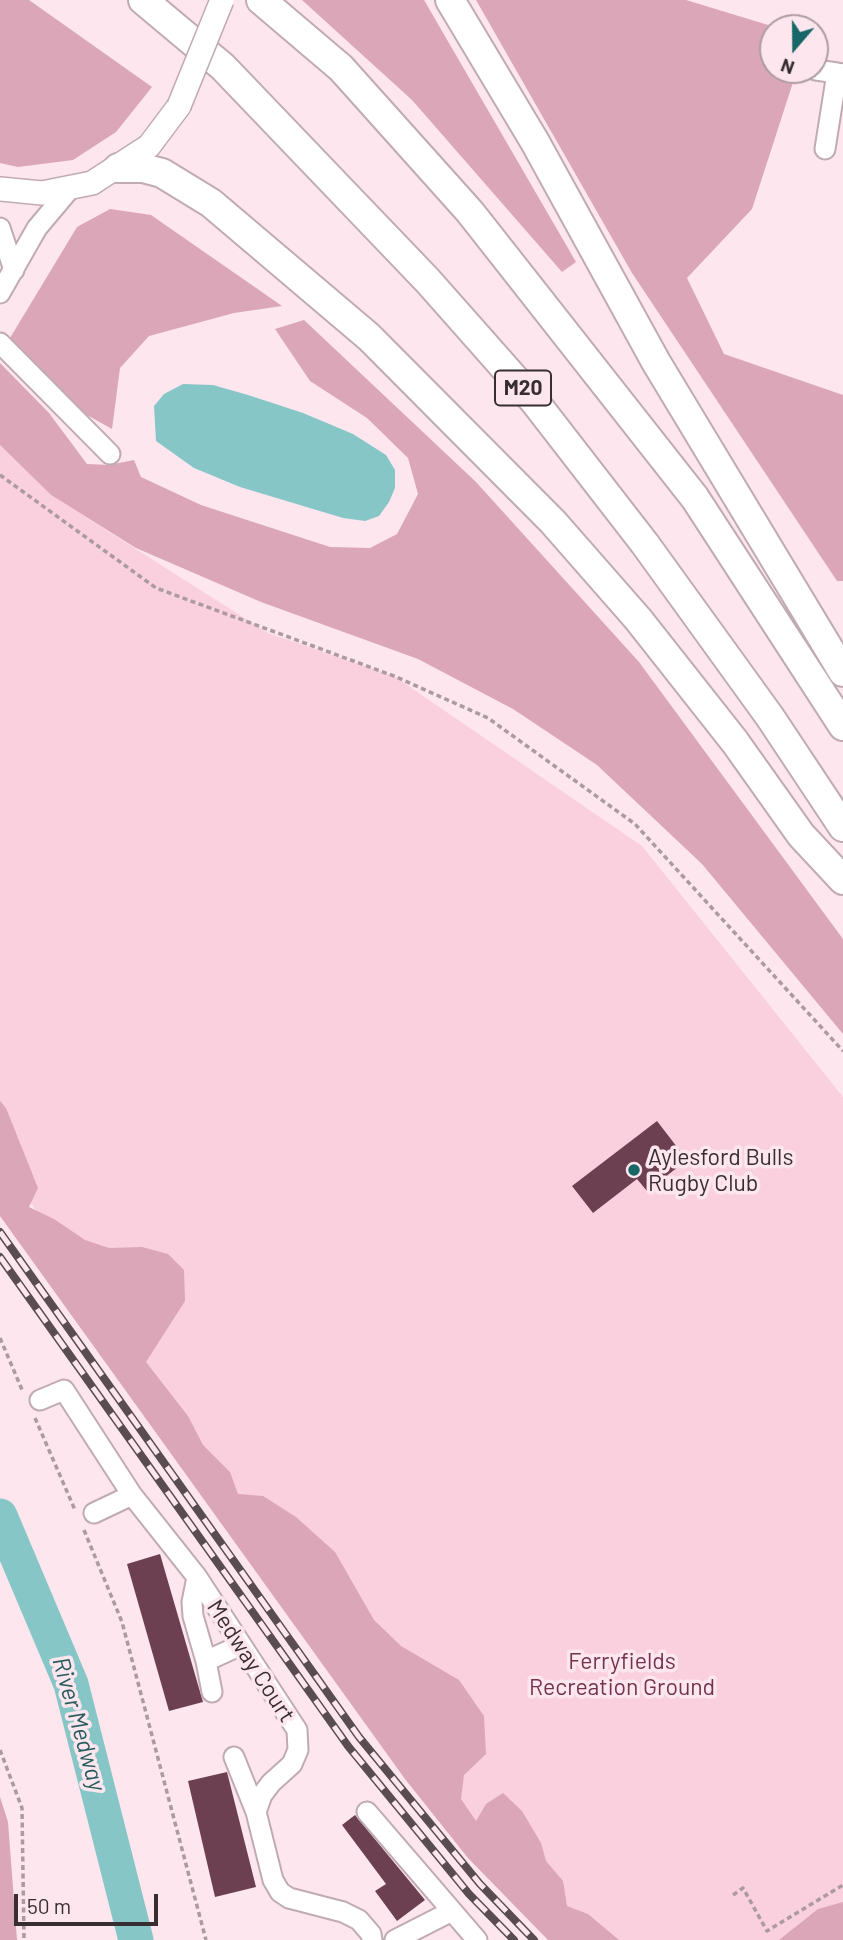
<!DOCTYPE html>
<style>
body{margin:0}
#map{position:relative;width:843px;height:1940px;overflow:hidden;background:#fde6ed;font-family:Barlow,sans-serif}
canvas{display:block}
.north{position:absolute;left:759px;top:14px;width:70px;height:70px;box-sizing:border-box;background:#fde6ed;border:2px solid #ae9ca2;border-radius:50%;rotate:200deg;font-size:19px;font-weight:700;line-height:28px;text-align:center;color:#372e31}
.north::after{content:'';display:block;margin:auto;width:24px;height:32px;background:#176668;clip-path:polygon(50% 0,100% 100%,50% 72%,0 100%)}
.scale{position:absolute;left:14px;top:1894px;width:144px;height:32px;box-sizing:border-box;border:4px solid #372e31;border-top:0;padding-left:9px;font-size:21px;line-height:24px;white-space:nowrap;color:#372e31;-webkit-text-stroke:5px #fde6ed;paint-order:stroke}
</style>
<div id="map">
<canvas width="843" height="1940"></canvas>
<div class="north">N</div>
<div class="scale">50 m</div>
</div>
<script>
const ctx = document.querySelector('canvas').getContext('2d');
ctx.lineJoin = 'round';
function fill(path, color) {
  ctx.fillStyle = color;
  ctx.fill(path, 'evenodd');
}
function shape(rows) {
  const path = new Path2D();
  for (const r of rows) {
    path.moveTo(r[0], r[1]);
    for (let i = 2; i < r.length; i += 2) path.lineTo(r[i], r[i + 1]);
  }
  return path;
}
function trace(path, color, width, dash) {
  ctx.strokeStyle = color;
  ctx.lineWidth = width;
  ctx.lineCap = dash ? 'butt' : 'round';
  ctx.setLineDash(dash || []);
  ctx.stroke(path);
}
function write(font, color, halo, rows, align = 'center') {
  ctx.font = font + ' Barlow,sans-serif';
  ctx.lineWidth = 7;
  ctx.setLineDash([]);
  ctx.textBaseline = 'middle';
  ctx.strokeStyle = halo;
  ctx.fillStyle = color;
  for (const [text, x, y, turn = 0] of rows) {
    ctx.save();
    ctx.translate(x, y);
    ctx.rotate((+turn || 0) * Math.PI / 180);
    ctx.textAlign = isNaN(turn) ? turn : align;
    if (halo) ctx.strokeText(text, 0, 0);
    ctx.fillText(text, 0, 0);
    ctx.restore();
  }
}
fill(shape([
 [0,445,51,495,268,633,394,676,642,846,843,1097,843,1940,572,1940,480,1855,287,1583,0,1157]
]), '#fbd0de');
fill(shape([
 [0,0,29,0,152,87,116,132,73,160,18,167,0,163],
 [302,0,424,0,576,262,562,272,412,100],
 [476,0,686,0,778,28,773,28,773,70,797,70,752,209,687,278,724,354,843,395,843,581,837,581,632,273],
 [110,209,151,215,282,306,234,313,149,336,120,368,112,429,87,415,10,338,77,227],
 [304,320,476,482,639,662,843,939,843,1034,702,864,597,765,513,709,418,659,261,602,136,548,51,495,0,445,0,363,49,413,87,464,109,465,134,460,141,477,201,505,330,547,370,548,397,534,418,494,408,458,367,418,310,381,275,329],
 [0,1101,6,1108,38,1188,29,1207,54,1219,85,1240,109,1248,142,1247,168,1254,184,1270,185,1301,146,1362,188,1416,203,1445,230,1472,238,1494,263,1496,296,1517,335,1552,374,1620,401,1646,459,1680,484,1716,486,1754,464,1775,461,1799,476,1821,486,1804,503,1793,522,1811,541,1843,546,1861,563,1881,567,1906,588,1914,619,1940,548,1940,468,1858,405,1779,0,1216],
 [0,1797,8,1822,17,1940,0,1940],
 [843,1902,843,1940,779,1940,818,1909]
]), '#daa6b8');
fill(shape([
 [183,384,213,385,248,395,303,413,353,434,386,455,395,470,395,488,389,502,379,516,365,521,343,518,240,487,194,468,156,441,154,406,164,394]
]), '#87c6c7');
trace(shape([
 [0,1516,71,1684,136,1940]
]), '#87c6c7', 35);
fill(shape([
 [657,1121,687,1160,647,1191,637,1179,593,1213,572,1186],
 [160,1554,203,1702,169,1711,127,1564],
 [227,1772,256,1887,215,1897,188,1781],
 [355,1815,425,1900,397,1921,375,1891,386,1884,342,1825]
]), '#6c4051');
const minor = shape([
 [816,70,837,73],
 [825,149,837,73,843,74],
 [0,228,14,270],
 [0,293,37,228,69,190],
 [0,343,110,454],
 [40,1400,64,1390,132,1495],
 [94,1513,132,1495,197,1577,297,1730,298,1750,292,1764,271,1783,262,1795,256,1812,273,1880,280,1892,289,1898,343,1912,359,1920,371,1934,372,1940],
 [197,1577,192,1602,193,1616,206,1661],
 [212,1692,206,1661,241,1645],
 [234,1757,256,1812],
 [367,1812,477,1940],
 [395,1940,452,1911]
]);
const major = shape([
 [0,189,42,193,92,183,149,146,179,106]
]);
const highway = shape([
 [143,0,223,67,428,281,535,402,645,544,770,717,843,827],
 [261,0,341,68,470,212,695,498,843,726],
 [450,0,535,142,656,362,843,672],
 [118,168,143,168,162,173,211,203,369,337,553,522,638,619,735,742,801,835,843,880]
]);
trace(minor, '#c1abb2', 23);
trace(major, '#c1abb2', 26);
trace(highway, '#c1abb2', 32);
trace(shape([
 [0,475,156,588,394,676,488,718,635,824,843,1051],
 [0,1338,23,1392],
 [35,1418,75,1510],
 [84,1530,122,1622,206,1940],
 [0,1750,22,1808,24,1940],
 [733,1895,743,1888,767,1931,843,1885]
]), '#ab9a9f', 3.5, [5, 3.5]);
trace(minor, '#fff', 19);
trace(major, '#fff', 23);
trace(highway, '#fff', 28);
const rail = shape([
 [0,1232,359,1737,480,1884,534,1940],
 [0,1257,348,1746,469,1894,514,1940]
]);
trace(rail, '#594d51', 8);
trace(rail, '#fde6ed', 5, [16]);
const majorBridge = shape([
 [179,106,222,0]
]);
trace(majorBridge, '#c1abb2', 26, []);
trace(majorBridge, '#fff', 23);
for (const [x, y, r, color] of [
 [634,1170,7,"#176668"]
]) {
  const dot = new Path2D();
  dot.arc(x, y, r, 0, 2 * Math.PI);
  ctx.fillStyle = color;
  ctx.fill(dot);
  trace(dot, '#fde6ed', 2.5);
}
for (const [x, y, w] of [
 [523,388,56]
]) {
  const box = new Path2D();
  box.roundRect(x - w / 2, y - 17.5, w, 35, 5);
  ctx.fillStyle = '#fde6ed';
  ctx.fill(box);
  trace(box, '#372e31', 2);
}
write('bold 21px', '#372e31', null, [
 ["M20",523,388]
]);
write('23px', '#372e31', '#fde6ed', [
 ["Aylesford Bulls",648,1157],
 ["Rugby Club",648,1183]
], 'left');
write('23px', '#372e31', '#fde6ed', [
 ["Medway Court",251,1661,57]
]);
write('23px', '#73334d', '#fde6ed', [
 ["Ferryfields",622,1661],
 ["Recreation Ground",622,1687]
]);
write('italic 24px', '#265c5d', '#fde6ed', [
 ["River Medway",79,1724,74]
]);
</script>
